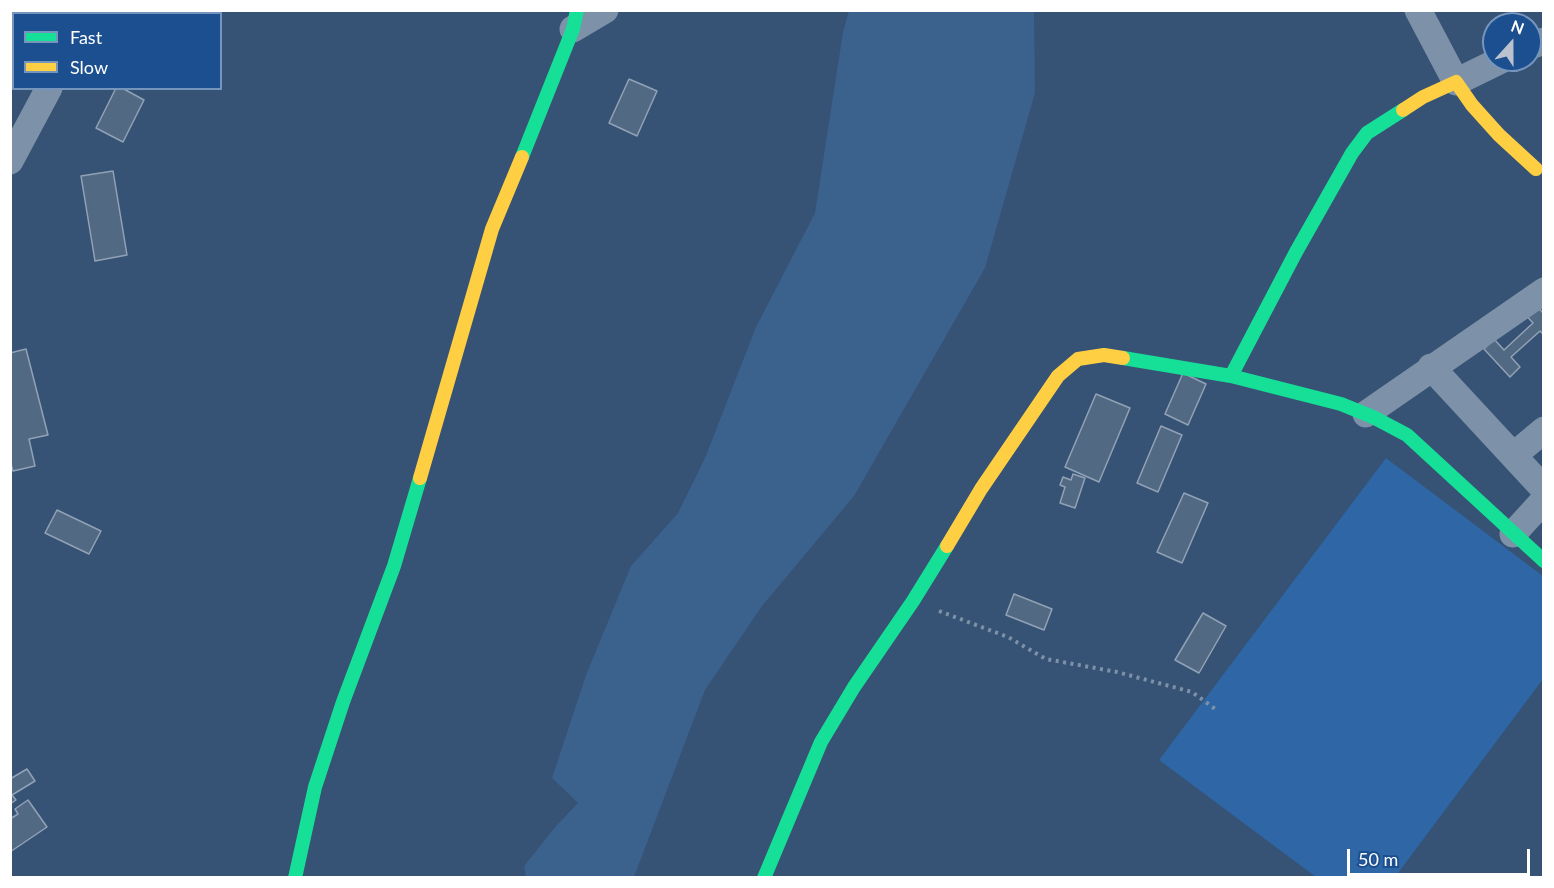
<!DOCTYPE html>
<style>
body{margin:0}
#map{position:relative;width:1554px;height:888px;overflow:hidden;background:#365274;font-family:Lato,sans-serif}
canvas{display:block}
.frame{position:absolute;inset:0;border:12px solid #fff;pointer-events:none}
.legend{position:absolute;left:12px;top:12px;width:210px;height:78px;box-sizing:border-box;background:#1b4f8f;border:2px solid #7695bc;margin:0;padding:8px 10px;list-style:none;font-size:18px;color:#fff}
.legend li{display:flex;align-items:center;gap:12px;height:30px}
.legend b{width:30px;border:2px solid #7695bc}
.north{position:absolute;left:1482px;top:12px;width:60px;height:60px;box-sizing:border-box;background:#1b4f8f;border:2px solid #7695bc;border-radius:50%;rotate:21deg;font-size:16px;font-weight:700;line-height:24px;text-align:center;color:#fff}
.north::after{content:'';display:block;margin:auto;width:21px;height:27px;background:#b9c2ce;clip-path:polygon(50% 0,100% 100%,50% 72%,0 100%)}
.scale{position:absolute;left:1347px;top:849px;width:183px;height:27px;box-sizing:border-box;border:3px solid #fff;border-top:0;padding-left:8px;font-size:18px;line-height:21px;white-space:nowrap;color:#fff;-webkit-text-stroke:4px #1b4f8f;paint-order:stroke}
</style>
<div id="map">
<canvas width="1554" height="888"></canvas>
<div class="frame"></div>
<ul class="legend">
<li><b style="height:8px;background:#16e098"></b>Fast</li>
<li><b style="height:8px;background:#ffcf43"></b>Slow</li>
</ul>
<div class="north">N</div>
<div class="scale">50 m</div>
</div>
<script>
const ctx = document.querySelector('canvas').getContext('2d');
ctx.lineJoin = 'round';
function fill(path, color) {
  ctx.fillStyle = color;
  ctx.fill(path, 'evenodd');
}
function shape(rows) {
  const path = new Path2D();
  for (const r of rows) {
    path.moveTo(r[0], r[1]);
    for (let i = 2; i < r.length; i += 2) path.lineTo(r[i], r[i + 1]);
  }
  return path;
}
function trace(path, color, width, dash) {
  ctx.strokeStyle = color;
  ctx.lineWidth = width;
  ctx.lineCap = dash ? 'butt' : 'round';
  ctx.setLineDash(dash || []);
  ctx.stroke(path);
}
fill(shape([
 [1386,458,1543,576,1543,679,1395,877,1316,877,1159,760]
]), '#2f66a5');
fill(shape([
 [849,11,1034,11,1035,93,985,268,854,496,762,606,705,690,634,877,526,877,524,866,556,826,578,803,552,778,586,675,631,566,678,513,705,458,756,327,815,213,843,32]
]), '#3b618d');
const building = shape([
 [629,79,657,91,637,136,609,123,629,79],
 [116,88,122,88,144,100,123,142,96,128,116,88],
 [113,171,127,255,95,261,81,176,113,171],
 [1535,304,1544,314,1544,335,1540,331,1511,357,1520,367,1510,377,1484,349,1494,339,1504,350,1533,323,1524,313,1535,304],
 [26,349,48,435,29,439,35,466,13,471,10,461,10,353,26,349],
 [1183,373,1206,384,1188,425,1165,414,1183,373],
 [1096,394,1130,408,1099,482,1065,467,1096,394],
 [1161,426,1182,435,1158,492,1137,483,1161,426],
 [1073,474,1085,478,1075,508,1060,503,1065,487,1060,485,1063,477,1071,480,1073,474],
 [1184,493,1208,503,1182,563,1157,552,1184,493],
 [57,510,101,531,89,554,45,533,57,510],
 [1014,594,1052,609,1044,630,1006,615,1014,594],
 [1203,613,1226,626,1199,673,1175,660,1203,613],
 [27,769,35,781,12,795,16,800,10,804,10,779,27,769],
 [28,800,47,827,10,852,10,819,18,814,15,809,28,800]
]);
fill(building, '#526984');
trace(building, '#92a2b6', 1.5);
trace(shape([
 [939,611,1008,637,1046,659,1117,672,1192,692,1218,711]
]), '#7d92a8', 4, [3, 4.5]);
trace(shape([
 [1418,10,1456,82,1501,60],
 [88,14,90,10],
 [573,29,605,10],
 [1530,46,1544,41],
 [10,74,14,76],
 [10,161,49,88],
 [1431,367,1544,489],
 [1366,414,1544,291],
 [1514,455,1544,430],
 [1513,534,1544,500]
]), '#7d92a8', 27);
trace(shape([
 [522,157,573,29,577,10],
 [1123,358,1231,376,1296,252,1352,153,1367,133,1403,110],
 [1231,376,1341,404,1373,417,1407,435,1544,561],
 [295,878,315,787,343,702,394,566,420,478],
 [764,878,821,742,854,687,913,601,947,546]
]), '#16e098', 14);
trace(shape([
 [1403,110,1423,97,1456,82,1472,105,1499,135,1536,169],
 [420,478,492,229,522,157],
 [947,546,981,489,1058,376,1078,359,1104,355,1123,358]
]), '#ffcf43', 14);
</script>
